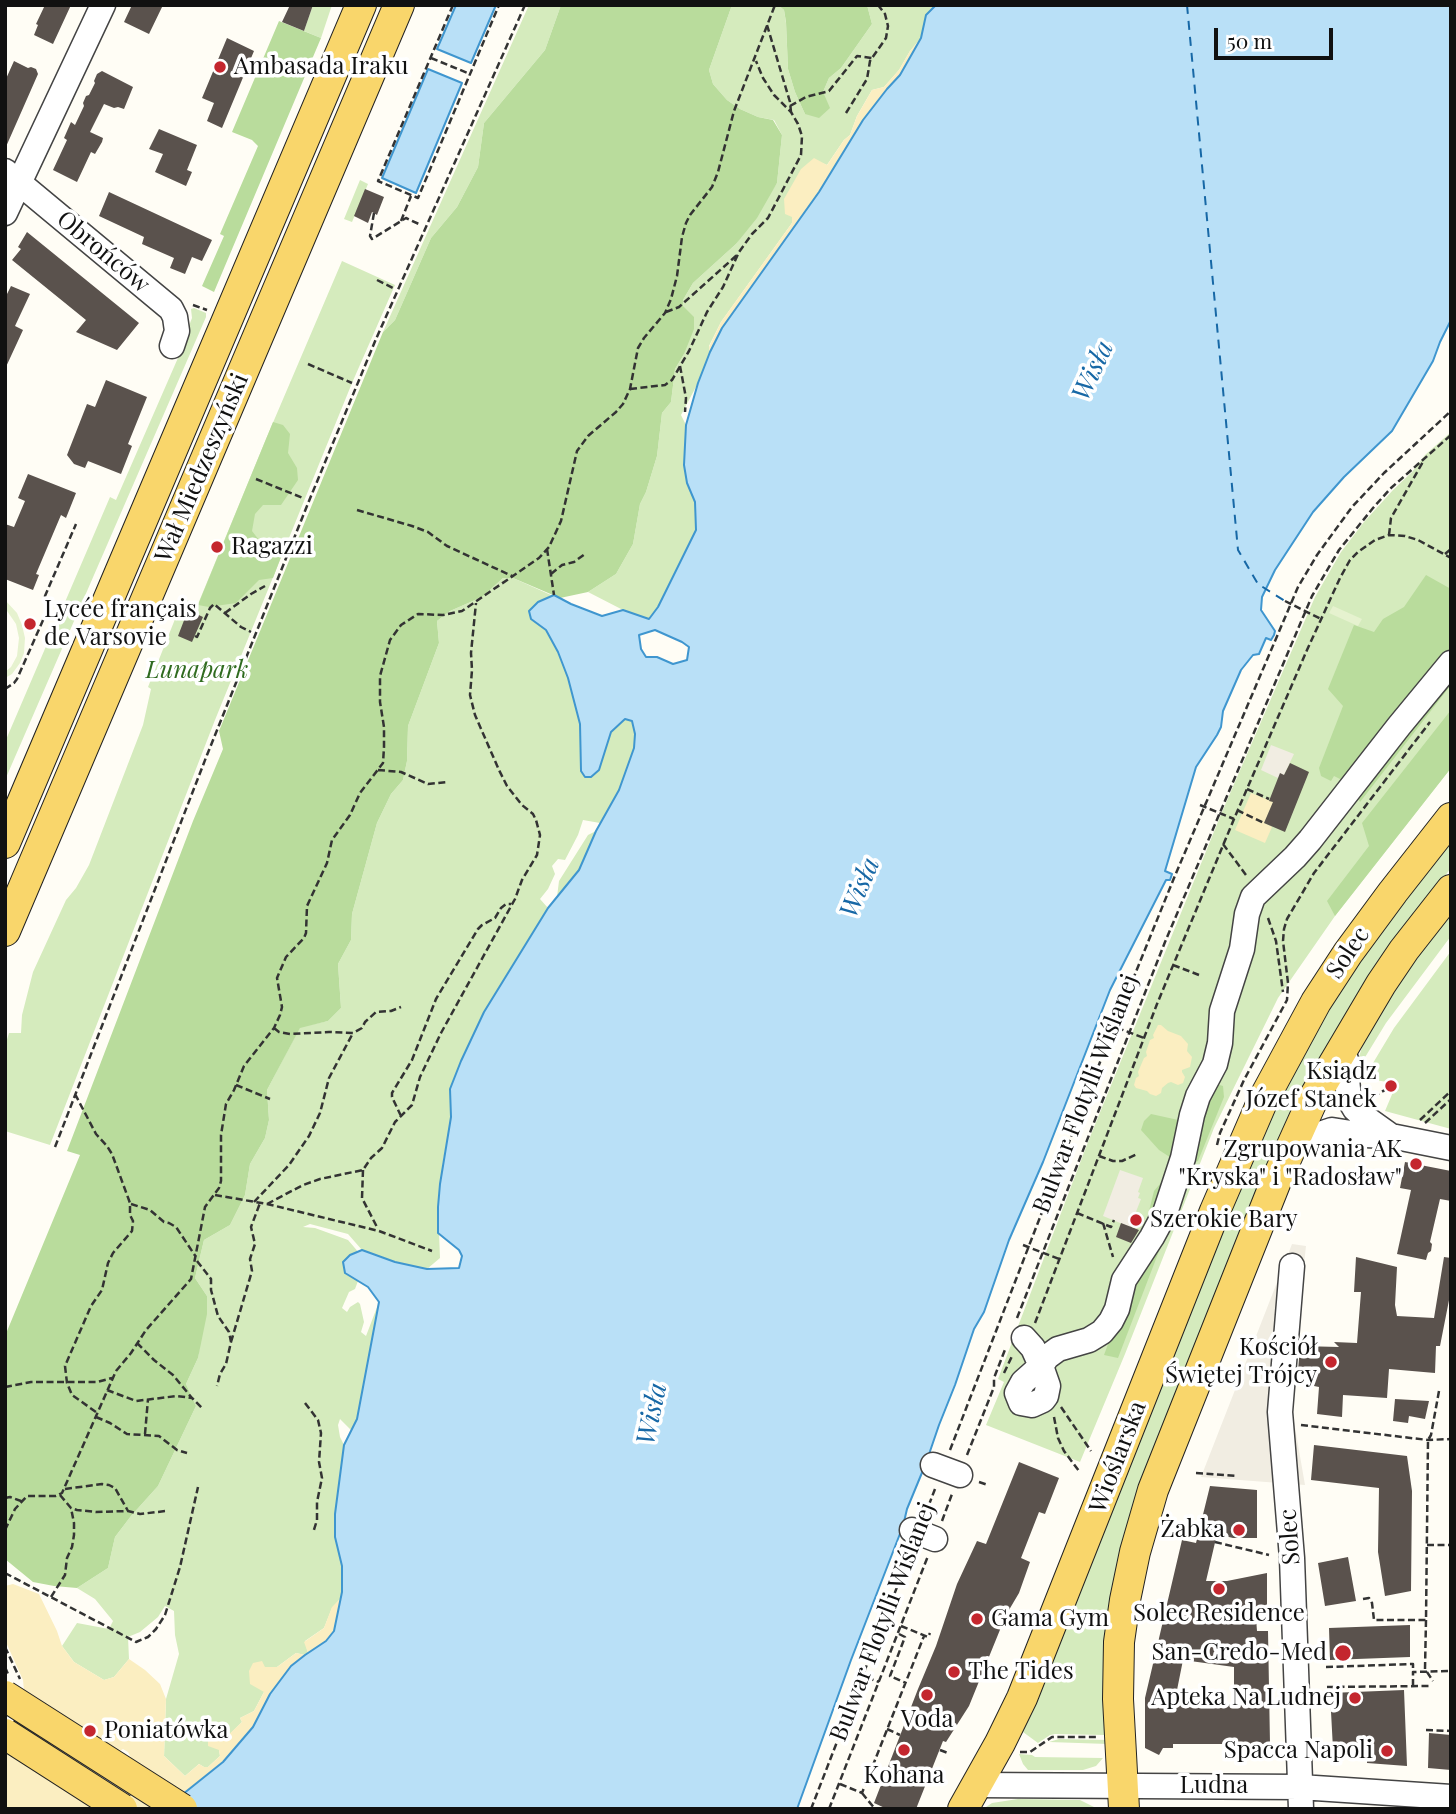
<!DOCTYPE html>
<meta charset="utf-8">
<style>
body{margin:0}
#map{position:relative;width:1456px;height:1814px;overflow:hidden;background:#fffdf5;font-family:"Playfair Display",serif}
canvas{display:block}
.frame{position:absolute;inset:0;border:7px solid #111;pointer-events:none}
.scale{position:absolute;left:1214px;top:28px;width:119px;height:32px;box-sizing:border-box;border:4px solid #111;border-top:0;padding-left:9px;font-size:21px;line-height:24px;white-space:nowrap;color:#111;-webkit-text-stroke:5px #fff;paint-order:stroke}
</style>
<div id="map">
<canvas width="1456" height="1814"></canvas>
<div class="frame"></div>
<div class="scale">50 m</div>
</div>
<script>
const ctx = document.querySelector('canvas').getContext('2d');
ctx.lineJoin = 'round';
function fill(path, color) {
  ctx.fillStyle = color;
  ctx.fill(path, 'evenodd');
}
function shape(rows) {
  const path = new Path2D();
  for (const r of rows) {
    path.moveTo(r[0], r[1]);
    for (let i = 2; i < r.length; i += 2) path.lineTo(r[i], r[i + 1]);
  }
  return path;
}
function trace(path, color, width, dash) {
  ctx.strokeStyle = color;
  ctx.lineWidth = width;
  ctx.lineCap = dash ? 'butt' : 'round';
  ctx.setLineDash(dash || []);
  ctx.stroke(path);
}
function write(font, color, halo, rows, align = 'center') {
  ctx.font = font + ' "Playfair Display",serif';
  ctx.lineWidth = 7;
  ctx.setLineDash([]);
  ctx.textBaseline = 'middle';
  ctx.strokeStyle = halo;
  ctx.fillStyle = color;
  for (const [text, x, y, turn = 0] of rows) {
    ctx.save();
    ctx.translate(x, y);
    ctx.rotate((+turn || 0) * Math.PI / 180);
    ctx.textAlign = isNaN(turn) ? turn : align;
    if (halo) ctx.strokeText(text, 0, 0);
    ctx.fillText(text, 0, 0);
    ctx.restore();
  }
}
fill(shape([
 [313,5,332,5,321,38,304,31],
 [529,5,561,5,545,50,484,123,478,167,457,207,431,238,395,320,383,332],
 [732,5,778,5,784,10,786,23,788,69,795,92,805,114,823,92,829,78,841,68,872,24,867,5,936,5,926,15,921,38,910,51,899,70,884,87,872,90,857,116,850,135,844,140,827,165,822,163,792,217,792,223,721,322,709,346,710,352,698,383,681,415,686,425,684,465,687,483,695,502,696,530,658,607,649,620,623,610,588,592,616,574,633,544,640,504,646,492,657,456,662,413,671,402,675,369,684,354,683,300,693,283,736,244,777,183,782,135,774,120,758,117,740,109,727,100,713,84,709,70],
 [360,180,368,184,352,222,344,219],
 [342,261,395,285,352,383,215,720,50,1145,5,1131,5,1046,9,1033,21,1033,22,1015,33,972,66,900,76,888,89,865,143,725,151,689,148,687,183,599,198,604,266,439],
 [194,308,206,313,206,317,5,780,5,742,110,497,116,500,181,351,180,349,192,318,191,309],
 [1451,432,1451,768,1335,916,1278,998,1214,1128,1125,1354,1080,1462,986,1425,1004,1382,998,1379,1088,1142,1222,812,1315,597,1341,552,1364,522,1393,490,1412,472,1425,455],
 [503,578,513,578,571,604,580,724,581,771,599,770,611,732,625,719,632,720,636,734,634,748,619,790,600,823,583,820,578,835,565,860,558,859,552,866,555,874,548,889,540,899,548,908,484,1012,461,1061,450,1089,451,1117,443,1161,438,1207,440,1258,427,1269,395,1262,362,1250,348,1234,310,1224,303,1227,315,1228,348,1240,360,1254,358,1281,355,1289,349,1292,342,1308,347,1312,350,1307,358,1302,360,1304,364,1322,361,1332,366,1336,379,1302,368,1287,385,1304,354,1433,340,1419,338,1425,340,1437,344,1445,335,1537,342,1566,341,1598,332,1608,324,1628,305,1641,308,1653,305,1655,296,1653,277,1667,265,1667,264,1692,254,1711,240,1718,242,1722,224,1740,219,1750,220,1756,208,1767,204,1767,199,1764,185,1776,164,1756,166,1699,179,1654,175,1635,174,1611,165,1606,158,1617,140,1632,128,1637,129,1659,114,1677,104,1680,74,1662,62,1646,77,1623,109,1629,113,1621,95,1599,77,1588,108,1568,115,1537,131,1516,158,1486,196,1406,186,1384,198,1358,207,1296,195,1278,204,1240,230,1225,245,1195,250,1164,265,1138,269,1120,267,1090,300,1027,328,1021,341,1008,338,964,351,940,352,914,377,823,391,794,403,780,407,761,408,726,439,643,437,621,450,611,482,597],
 [596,831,579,870,557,897,559,881,588,835],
 [1451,840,1451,868,1418,910,1366,983,1109,1615,1103,1688,1105,1735,1055,1734,1050,1735,1038,1743,1023,1732,1087,1576,1260,1134,1320,1021,1377,935],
 [1451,911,1451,936,1386,1023,1356,1072,1356,1067,1362,1047,1373,1024,1420,951],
 [1451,951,1451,1129,1385,1111,1396,1085,1395,1083,1367,1079,1370,1068,1394,1028],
 [1059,1739,1108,1740,1108,1744,1049,1742],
 [1019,1754,1032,1755,1035,1757,1103,1758,1096,1766,1083,1770,1028,1770,1023,1764],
 [1018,1799,1080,1800,1098,1809,983,1809,992,1803]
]), '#d5ebbd');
fill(shape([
 [561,5,732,5,709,70,713,84,727,100,740,109,758,117,773,120,782,135,777,183,757,218,736,244,693,283,683,300,683,306,694,317,694,329,684,354,675,369,671,402,662,413,657,456,646,492,640,504,633,544,616,574,588,592,560,598,513,578,503,578,482,597,450,611,437,621,439,643,408,726,407,761,403,780,391,794,377,823,352,914,351,940,338,964,341,1008,328,1021,300,1028,267,1090,269,1120,265,1138,250,1164,245,1195,230,1225,204,1240,195,1278,207,1296,207,1314,198,1358,186,1384,196,1406,158,1486,131,1516,115,1537,108,1568,77,1588,54,1586,33,1582,5,1559,5,1336,80,1155,67,1151,193,821,223,749,219,731,383,332,395,320,431,238,457,207,478,167,484,123,545,50],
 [778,5,867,5,872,24,841,68,829,78,823,92,830,108,819,118,805,114,795,92,788,69,786,22,784,10],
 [279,21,321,38,214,292,202,286,224,236,220,234,258,146,252,140,232,132],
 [273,422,283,425,290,434,288,453,297,468,298,480,281,505,263,505,255,514,252,531,259,540,284,549,273,578,259,580,236,603,209,607,198,605],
 [1426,575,1451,589,1451,685,1360,802,1355,792,1342,780,1334,776,1331,781,1321,776,1319,768,1343,706,1328,689,1354,625,1374,632,1383,619,1404,607],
 [1451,710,1451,768,1335,916,1327,901,1369,846,1362,823],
 [1213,1083,1223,1086,1224,1097,1198,1161,1185,1167,1159,1150,1141,1130,1144,1121,1151,1114,1192,1123],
 [1165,1178,1179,1199,1118,1358,1104,1355,1153,1223,1149,1211,1154,1191]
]), '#b9dc9c');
fill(shape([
 [921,38,900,75,887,89,863,120,819,192,722,328,710,352,709,347,721,322,792,223,792,217,785,214,784,199,801,169,814,158,827,165,844,140,850,135,857,116,872,90,884,87,899,70,910,51],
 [1251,793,1273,802,1264,823,1272,827,1265,843,1235,830],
 [1158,1025,1161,1025,1168,1031,1181,1036,1188,1044,1187,1051,1192,1057,1190,1067,1182,1070,1182,1072,1185,1077,1183,1083,1178,1085,1171,1082,1168,1083,1162,1088,1161,1093,1156,1096,1150,1094,1147,1091,1136,1088,1134,1085,1136,1078,1139,1076,1138,1072,1144,1058,1147,1056,1146,1052,1150,1040,1154,1038,1153,1035],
 [13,1584,39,1594,57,1631,62,1646,74,1662,104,1680,114,1677,129,1659,145,1670,160,1684,166,1699,164,1756,185,1776,199,1764,204,1767,208,1767,220,1756,219,1750,208,1746,208,1736,224,1739,242,1722,240,1718,254,1711,264,1692,250,1684,249,1671,253,1663,262,1661,265,1667,277,1667,296,1653,305,1655,291,1666,260,1713,253,1727,222,1762,178,1798,167,1809,95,1809,129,1759,130,1756,128,1752,123,1749,118,1752,87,1801,86,1804,91,1809,5,1809,5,1746,18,1727,25,1702,23,1680,5,1640,5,1586],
 [341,1598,334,1631,326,1641,308,1653,304,1642,324,1628,332,1607]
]), '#fbeec1');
fill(shape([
 [5,600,17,613,22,625,25,638,24,653,20,663,12,674,5,678,5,672,11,667,17,656,19,638,16,624,5,608],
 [1333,606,1362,619,1358,626,1329,613]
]), '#e6f2cf');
fill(shape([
 [1271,745,1294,754,1284,775,1278,778,1261,770],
 [1120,1170,1143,1178,1138,1192,1140,1193,1138,1198,1141,1199,1130,1227,1103,1216],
 [1292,1244,1306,1246,1295,1346,1292,1410,1305,1485,1201,1477]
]), '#f1ede2');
const water = shape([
 [456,5,496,5,471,63,437,49,456,5],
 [936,5,1451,5,1451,320,1440,342,1433,361,1392,431,1344,477,1313,512,1275,570,1262,597,1261,610,1275,631,1274,635,1271,640,1266,638,1259,654,1253,655,1241,670,1223,711,1221,727,1217,735,1196,767,1165,871,1172,874,1170,880,1166,880,1110,990,1043,1162,1009,1240,984,1312,974,1329,955,1385,939,1425,926,1463,907,1509,903,1526,851,1660,797,1809,167,1809,178,1798,223,1762,253,1727,270,1694,291,1666,305,1655,326,1641,334,1631,342,1592,342,1566,335,1537,335,1514,344,1445,357,1419,379,1302,368,1287,345,1273,343,1262,350,1255,362,1250,395,1262,427,1269,459,1268,462,1256,459,1250,438,1233,438,1207,440,1184,451,1117,450,1089,461,1061,484,1012,548,908,579,870,596,831,619,790,634,748,635,734,632,721,625,719,611,732,599,770,591,777,585,777,581,771,580,724,568,678,558,652,546,630,531,619,529,611,538,602,554,595,571,604,602,616,623,610,649,619,658,607,696,530,695,502,687,483,684,465,686,425,698,383,710,352,722,328,819,192,863,120,887,89,900,75,921,38,926,15,936,5],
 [655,630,682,642,689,647,687,660,673,664,657,657,646,657,641,649,639,635,655,630],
 [428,69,462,83,416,193,382,178,428,69]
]);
fill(water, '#b9e0f7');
trace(water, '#3f96cf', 2);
trace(shape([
 [1187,5,1238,550,1258,584,1285,601]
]), '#1768a6', 2, [9, 7]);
fill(shape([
 [45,5,71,5,53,44,34,35,38,25,36,24],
 [132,5,163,5,149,34,124,22],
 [290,5,313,5,304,31,282,22],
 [227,38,254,51,222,128,207,121,214,103,202,98],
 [14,61,28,68,31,67,36,69,38,74,5,149,5,81],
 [102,71,133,87,124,109,118,107,114,108,104,104,90,132,103,138,102,142,95,154,91,152,77,182,53,170,67,140,64,138,71,122,75,125,84,106,83,103,86,96,89,95,95,83,94,81,97,74],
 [159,129,197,145,187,170,192,172,186,186,155,172,163,154,149,149],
 [365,189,384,197,377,215,372,212,368,223,354,216],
 [109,192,212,240,202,261,192,257,185,274,170,268,174,258,142,244,144,237,99,216],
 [27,232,139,323,117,350,76,332,86,320,12,260,21,249,18,247],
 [11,286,30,294,15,326,23,330,5,369,5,298],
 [106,380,147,397,128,444,132,446,121,474,88,461,85,468,74,464,67,455,87,404,95,407],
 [28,474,76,493,66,518,61,515,36,574,39,575,33,590,5,579,5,524,14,527,25,501,18,498],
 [188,610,203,617,192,642,178,636],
 [1290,763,1309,772,1285,832,1264,823,1273,802,1269,801,1280,773,1284,775],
 [1405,1162,1451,1171,1451,1201,1440,1199,1430,1242,1432,1244,1431,1251,1428,1253,1426,1260,1397,1254,1411,1190,1400,1188],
 [1121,1223,1139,1230,1131,1243,1116,1237],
 [1356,1257,1397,1267,1395,1305,1397,1316,1434,1318,1444,1257,1451,1258,1451,1290,1440,1346,1436,1346,1435,1373,1389,1369,1387,1398,1343,1395,1342,1417,1317,1414,1319,1387,1314,1386,1315,1373,1298,1371,1300,1346,1339,1347,1334,1342,1357,1343,1361,1292,1354,1292],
 [1395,1399,1429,1401,1425,1419,1409,1416,1408,1423,1393,1421],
 [1314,1445,1407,1456,1412,1491,1411,1591,1385,1596,1378,1552,1379,1488,1311,1480],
 [1019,1462,1059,1478,1045,1514,1039,1512,1021,1558,1030,1562,1019,1593,1006,1615,969,1706,946,1742,943,1741,916,1809,887,1809,874,1803,918,1689,936,1646,957,1584,977,1541,986,1544],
 [1210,1486,1257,1490,1257,1538,1233,1538,1217,1534,1206,1581,1227,1581,1267,1573,1267,1616,1256,1618,1257,1631,1268,1631,1270,1744,1173,1744,1173,1748,1163,1748,1159,1755,1145,1748,1145,1698,1182,1540,1196,1543],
 [1183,1660,1234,1667,1234,1705,1176,1695],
 [1348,1557,1356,1601,1325,1606,1318,1563],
 [1410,1625,1410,1657,1330,1660,1329,1628],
 [1404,1690,1407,1766,1367,1763,1367,1759,1357,1760,1333,1749,1330,1693],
 [1429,1733,1451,1735,1451,1770,1428,1768]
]), '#5a524d');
const minor = shape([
 [5,171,171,309,175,317,177,331,172,346],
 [5,213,103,5],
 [1342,1050,1349,1067,1347,1079,1349,1099,1355,1109,1363,1116,1391,1136],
 [1293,1143,1332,1130,1364,1135,1391,1136,1451,1148],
 [1292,1266,1280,1412,1292,1558,1301,1809],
 [1024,1338,1033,1348,1041,1366,1023,1382,1017,1393,1021,1403,1032,1405,1043,1400,1046,1396,1048,1386,1041,1366,1047,1357,1058,1349,1089,1340,1102,1332,1111,1321,1117,1309,1124,1280,1152,1237,1165,1213,1183,1158,1192,1115,1198,1096,1215,1064,1220,1043,1222,1011,1242,949,1247,914,1253,897,1295,857,1310,840,1399,726,1451,663],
 [933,1465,960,1475],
 [912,1530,935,1539],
 [977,1785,1300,1787,1451,1797]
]);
const major = shape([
 [5,843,361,5],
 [5,931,399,5],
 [963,1809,1000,1743,1022,1698,1215,1211,1263,1100,1316,1002,1348,953,1393,892,1451,818],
 [1124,1809,1118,1699,1119,1642,1125,1600,1135,1552,1153,1490,1276,1181,1313,1099,1381,984,1404,950,1451,890]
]);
trace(minor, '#444', 27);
trace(major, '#222', 32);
trace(shape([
 [453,5,378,181,418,198,499,5],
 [767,25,790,102,791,112],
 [431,58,470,74],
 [790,106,806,97,829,91,857,56,872,58],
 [846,113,867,79,870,61,886,38,888,26,885,14,878,5],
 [374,213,370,236,372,239,406,218,421,225],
 [401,221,411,196],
 [377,280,393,288],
 [193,305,207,310],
 [666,312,679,307,737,255],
 [308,364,352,383],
 [680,366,686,398,685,412],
 [630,389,665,385,672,380,689,351,707,312,723,287,739,252,752,234,768,218,801,155,802,136,798,124,791,112,774,95,763,78,756,61],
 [256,479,303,498],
 [357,510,412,526,428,532,447,546,512,576],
 [1389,535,1391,518,1424,460],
 [547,549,554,595],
 [1445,554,1451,549],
 [551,574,562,565,574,562,585,554],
 [1285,601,1321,619],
 [225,613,251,594,265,586],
 [195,636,197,637,210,608,214,604,241,627,251,632],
 [5,689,14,683,17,679,48,609,45,596,76,524],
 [378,770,401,772,428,784,448,782],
 [1247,789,1269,799],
 [1200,805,1234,819],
 [1237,810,1264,823],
 [1223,844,1246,875],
 [1268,918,1276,941,1283,992],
 [1173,965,1199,975],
 [1107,1024,1144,1038],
 [274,1028,279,1032,290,1034,329,1032,353,1033,362,1028,365,1022,376,1012,391,1011,401,1007],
 [236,1085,270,1099],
 [75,1094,96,1134,107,1146,112,1154,130,1203,130,1215,133,1221,132,1231,113,1253,108,1263,102,1290,91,1306,65,1366,67,1383,72,1395,96,1412],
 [1373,1097,1390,1087],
 [401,1116,392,1097,392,1093,412,1060,436,999,478,929,482,925,495,918,501,908,506,904,511,904],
 [1420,1120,1451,1091],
 [1425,1123,1451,1099],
 [1217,1145,1220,1133,1244,1080,1287,1000,1288,983,1283,941,1284,929,1287,919,1314,873,1430,722],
 [55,1147,207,755,309,501,376,339,525,5],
 [1099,1156,1113,1161,1122,1161,1137,1154],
 [363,1170,362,1198,378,1229],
 [215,1195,267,1204,379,1231,432,1251],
 [254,1202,289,1165,309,1136,320,1113,329,1078,353,1033],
 [131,1204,150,1210,164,1222,169,1223,176,1227,196,1257],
 [267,1204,303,1185,320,1179,363,1170,371,1158,382,1148,395,1122,412,1105,420,1077,441,1033,515,899,522,880,537,855,540,835,536,820,533,814,522,805,507,786,499,770,475,715,470,695,472,670,471,653,476,603],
 [1077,1213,1111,1227,1114,1220],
 [1103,1223,1113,1257],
 [1023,1245,1059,1259],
 [197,1261,211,1279,211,1290,218,1316,229,1332,231,1342,226,1364,220,1374,217,1386],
 [1017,1318,1165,942,1312,596,1339,550,1373,508,1391,488,1451,435],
 [1035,1323,1157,1004,1234,819,1307,650,1340,578,1350,560,1358,552,1375,540,1389,535,1405,536,1418,540,1451,558],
 [231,1342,252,1271,250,1259,255,1244,251,1227,260,1203],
 [137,1343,154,1360,173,1375,192,1398,202,1408],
 [1004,1373,1013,1354],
 [5,1387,31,1382,97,1382,112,1378],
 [107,1390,136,1401,177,1396,192,1398],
 [305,1403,318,1420,321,1433,319,1462,322,1478,317,1502,317,1520,313,1533],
 [1061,1407,1091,1451],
 [96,1417,110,1423,127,1434,159,1436,177,1450,187,1453],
 [1054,1417,1058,1438,1064,1451,1079,1471],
 [1301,1425,1428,1440,1451,1439],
 [145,1434,148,1399],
 [950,1450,1114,1026,1174,878,1298,587,1317,555,1352,507,1384,473,1451,411],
 [967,1455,994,1387,994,1378,1006,1347],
 [1196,1473,1237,1476],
 [979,1482,988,1485],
 [65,1489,102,1484,109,1485,115,1488,128,1511],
 [60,1495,71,1508,77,1510,96,1512,128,1511,140,1514,166,1511],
 [5,1498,10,1497,21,1501],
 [925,1515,935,1489],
 [942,1521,952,1494],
 [5,1530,15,1509,27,1496,56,1496,62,1493,116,1371,131,1353,146,1330,191,1279,205,1207,219,1188,221,1181,221,1135,226,1104,234,1090,244,1066,274,1028,280,1015,282,1007,277,978,286,957,304,938,306,933,307,906,327,863,332,840,350,815,360,793,383,763,384,747,384,727,380,702,380,676,390,640,401,625,418,614,443,615,462,611,539,558,549,547,561,521,577,451,588,436,616,412,623,404,630,389,638,348,644,338,665,313,671,299,677,276,682,237,686,223,690,215,712,187,718,172,734,111,775,5],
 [1176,1532,1197,1537],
 [1215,1542,1269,1555],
 [1427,1545,1451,1545],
 [5,1573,136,1642,148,1637,156,1629,165,1615,180,1567,198,1487],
 [51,1597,65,1575,67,1558,72,1547,74,1535,74,1523,71,1508],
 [1363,1599,1369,1598,1372,1603,1374,1620,1426,1620,1428,1440,1431,1435,1439,1391],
 [1426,1620,1425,1669,1433,1681],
 [901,1626,928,1637,930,1633],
 [899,1634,905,1637,890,1676,906,1683],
 [5,1647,20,1679],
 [5,1667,8,1674],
 [1326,1667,1413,1664,1413,1672],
 [857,1674,879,1682],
 [1413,1686,1413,1672,1451,1671],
 [1327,1687,1429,1686],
 [887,1729,900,1735],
 [1426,1730,1451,1731],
 [940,1750,948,1753],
 [1020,1752,1030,1752,1052,1737,1096,1737],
 [840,1784,862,1793,924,1636],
 [862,1793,875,1809],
 [811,1809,911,1551],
 [829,1809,928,1556]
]), '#333', 2.5, [7, 3.5]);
trace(minor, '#fff', 24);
trace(major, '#f9d66b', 30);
const majorBridge = shape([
 [5,1696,182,1809],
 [5,1734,122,1809]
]);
trace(majorBridge, '#222', 32, []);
trace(majorBridge, '#f9d66b', 30);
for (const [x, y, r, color] of [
 [220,67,7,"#c4262e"],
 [217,547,7,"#c4262e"],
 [30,624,7,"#c4262e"],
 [1391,1086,7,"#c4262e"],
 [1416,1164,7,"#c4262e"],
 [1136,1220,7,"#c4262e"],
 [1331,1362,7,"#c4262e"],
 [1239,1530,7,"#c4262e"],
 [1219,1589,7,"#c4262e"],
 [977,1619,7,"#c4262e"],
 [1343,1653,9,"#c4262e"],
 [954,1672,7,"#c4262e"],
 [927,1695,7,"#c4262e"],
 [1355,1698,7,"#c4262e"],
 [90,1731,7,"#c4262e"],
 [904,1750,7,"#c4262e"],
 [1387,1751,7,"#c4262e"]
]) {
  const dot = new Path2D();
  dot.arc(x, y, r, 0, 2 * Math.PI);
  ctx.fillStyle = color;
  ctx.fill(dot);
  trace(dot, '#fff', 2.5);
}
write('24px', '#111', '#fff', [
 ["Ambasada Iraku",234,67],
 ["Ragazzi",231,547],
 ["Lycée français",44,610],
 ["de Varsovie",44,638],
 ["Ksiądz",1377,1072,"right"],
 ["Józef Stanek",1377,1100,"right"],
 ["Zgrupowania AK",1402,1150,"right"],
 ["\"Kryska\" i \"Radosław\"",1402,1178,"right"],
 ["Szerokie Bary",1150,1220],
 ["Kościół",1317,1348,"right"],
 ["Świętej Trójcy",1317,1376,"right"],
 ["Żabka",1225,1530,"right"],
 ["Solec Residence",1219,1614,"center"],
 ["Gama Gym",991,1619],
 ["San-Credo-Med",1327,1653,"right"],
 ["The Tides",968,1672],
 ["Apteka Na Ludnej",1341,1698,"right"],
 ["Voda",927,1720,"center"],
 ["Poniatówka",104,1731],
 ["Spacca Napoli",1373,1751,"right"],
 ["Kohana",904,1776,"center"]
], 'left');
write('24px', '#111', '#fff', [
 ["Obrońców",103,252,40],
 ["Wał Miedzeszyński",202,468,-67],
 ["Solec",1348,953,-56],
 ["Bulwar Flotylli Wiślanej",1086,1094,-69],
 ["Wioślarska",1118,1457,-69],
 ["Solec",1290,1537,-94],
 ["Bulwar Flotylli Wiślanej",883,1622,-69],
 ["Ludna",1214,1786]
]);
write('italic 24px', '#2f6b1f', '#fff', [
 ["Lunapark",197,671]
]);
write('italic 26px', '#1768a6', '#fff', [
 ["Wisła",1093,371,-65],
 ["Wisła",860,888,-67],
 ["Wisła",652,1414,-78]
]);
</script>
